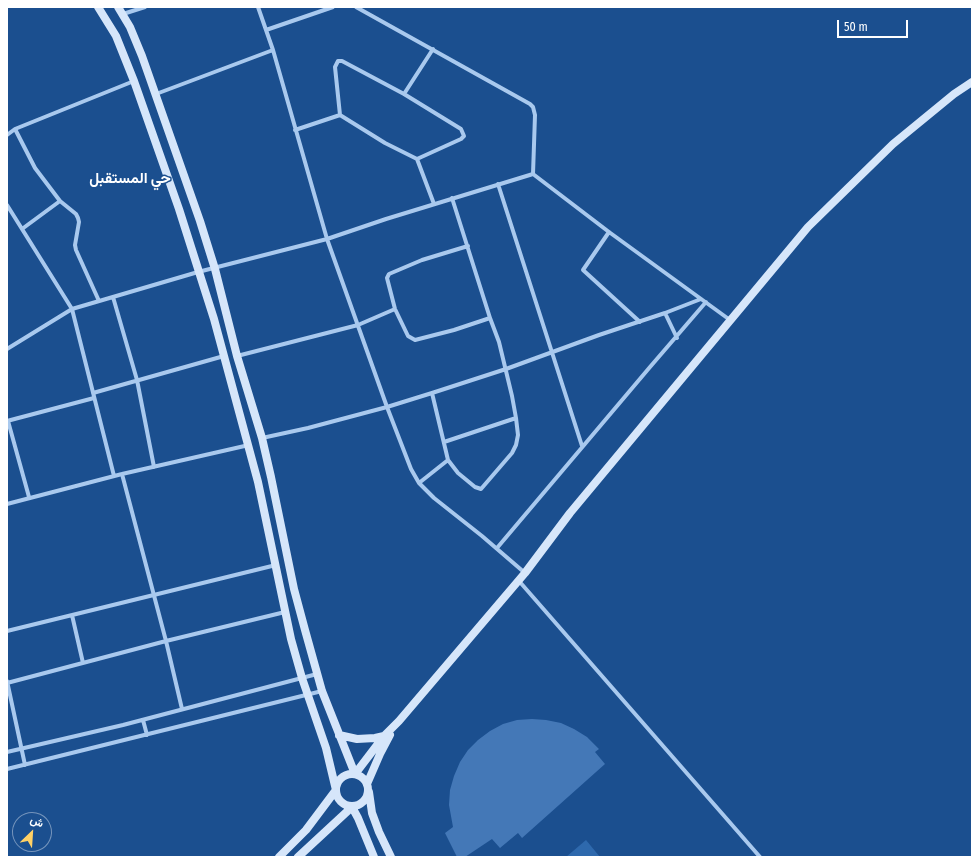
<!DOCTYPE html>
<meta charset="utf-8">
<style>
body{margin:0}
#map{position:relative;width:979px;height:864px;overflow:hidden;background:#1b4f8f;font-family:"Fira Sans Condensed",Vazirmatn,sans-serif}
canvas{display:block}
.frame{position:absolute;inset:0;border:8px solid #fff;pointer-events:none}
.north{position:absolute;left:12px;top:812px;width:40px;height:40px;box-sizing:border-box;background:#1b4f8f;border:1px solid #7695bc;border-radius:50%;rotate:25deg;font-size:11px;font-weight:700;line-height:16px;text-align:center;color:#fff}
.north::after{content:'';display:block;margin:auto;width:14px;height:18px;background:#ffd166;clip-path:polygon(50% 0,100% 100%,50% 72%,0 100%)}
.scale{position:absolute;left:837px;top:20px;width:71px;height:18px;box-sizing:border-box;border:2px solid #fff;border-top:0;padding-left:5px;font-size:12px;line-height:14px;white-space:nowrap;color:#fff;-webkit-text-stroke:3px #1b4f8f;paint-order:stroke}
</style>
<div id="map">
<canvas width="979" height="864"></canvas>
<div class="frame"></div>
<div class="north">ش</div>
<div class="scale">50 m</div>
</div>
<script>
const ctx = document.querySelector('canvas').getContext('2d');
ctx.lineJoin = 'round';
function fill(path, color) {
  ctx.fillStyle = color;
  ctx.fill(path, 'evenodd');
}
function shape(rows) {
  const path = new Path2D();
  for (const r of rows) {
    if (r.length === 3) {
      path.moveTo(r[0] + r[2], r[1]);
      path.arc(r[0], r[1], r[2], 0, 2 * Math.PI);
      continue;
    }
    path.moveTo(r[0], r[1]);
    for (let i = 2; i < r.length; i += 2) path.lineTo(r[i], r[i + 1]);
  }
  return path;
}
function trace(path, color, width, dash) {
  ctx.strokeStyle = color;
  ctx.lineWidth = width;
  ctx.lineCap = dash ? 'butt' : 'round';
  ctx.setLineDash(dash || []);
  ctx.stroke(path);
}
function write(font, color, halo, rows, align = 'center') {
  ctx.font = font + ' "Fira Sans Condensed",Vazirmatn,sans-serif';
  ctx.lineWidth = 3;
  ctx.setLineDash([]);
  ctx.textBaseline = 'middle';
  ctx.strokeStyle = halo;
  ctx.fillStyle = color;
  for (const [text, x, y, turn = 0] of rows) {
    ctx.save();
    ctx.translate(x, y);
    ctx.rotate((+turn || 0) * Math.PI / 180);
    ctx.textAlign = isNaN(turn) ? turn : align;
    if (halo) ctx.strokeText(text, 0, 0);
    ctx.fillText(text, 0, 0);
    ctx.restore();
  }
}
fill(shape([
 [586,840,600,857,566,857]
]), '#2e69ad');
fill(shape([
 [532,719,546,720,561,723,574,729,587,737,599,749,595,752,605,764,522,838,518,833,500,848,492,839,465,857,457,857,445,833,453,827,449,805,450,790,454,776,460,762,468,750,478,740,490,731,503,724,517,720]
]), '#4478b7');
trace(shape([
 [258,7,273,50,327,239,387,407,411,469,419,483,434,498,482,536,525,573],
 [356,7,530,104,533,107,535,115,533,174],
 [123,14,145,7],
 [266,30,333,7],
 [433,49,404,94,342,61,338,61,335,67,340,115,385,143,417,159,434,204],
 [156,94,273,50],
 [404,94,461,129,464,136,461,139,417,159],
 [15,129,35,168,60,201,76,214,78,218,79,222,75,245,76,250,99,301],
 [295,130,340,115],
 [7,135,15,129,134,81],
 [533,174,609,232,730,320],
 [498,184,582,446],
 [7,205,72,309,114,476],
 [22,229,60,201],
 [609,232,583,270,640,322],
 [468,246,422,260,389,274,387,278,395,309,408,336,415,340,454,330,490,318],
 [113,297,137,380,154,467],
 [665,313,677,338],
 [7,349,72,309,198,272,327,239,386,219,533,174],
 [237,356,358,325,395,309],
 [93,393,224,356],
 [432,393,448,460,458,473,475,487,481,489,512,453,516,445,518,435,516,418,512,396,499,342,490,318,452,198],
 [7,421,94,398],
 [8,421,29,497],
 [262,438,308,428,387,407,432,393,506,369,599,335,665,313,701,299],
 [444,442,516,418],
 [122,474,166,641,182,709],
 [419,483,448,460],
 [7,504,122,474,249,445],
 [497,548,650,367,706,302],
 [519,581,760,857],
 [72,615,83,663],
 [7,631,276,565],
 [7,681,25,765],
 [7,683,166,641,285,612],
 [143,720,147,735],
 [7,752,123,725,317,674],
 [7,769,322,691]
]), '#a9c9ee', 4);
trace(shape([
 [98,7,116,36,134,81,179,209,214,319,258,482,291,639,302,678,326,748,336,790,306,830,279,857],
 [118,7,130,27,142,56,200,221,215,269,237,356,262,438,271,477,294,589,305,630,322,691,355,774],
 [339,735,357,739,375,738,384,736],
 [352,790,16],
 [355,774,384,736,399,721,525,573,570,513,808,227,893,144,954,94,972,82],
 [367,784,380,754,390,735],
 [369,792,372,813,379,832,391,857],
 [298,857,352,807,358,818,374,857]
]), '#d6e6fa', 8);
write('bold 15px', '#fff', '#1b4f8f', [
 ["حي المستقبل",130,179]
]);
</script>
